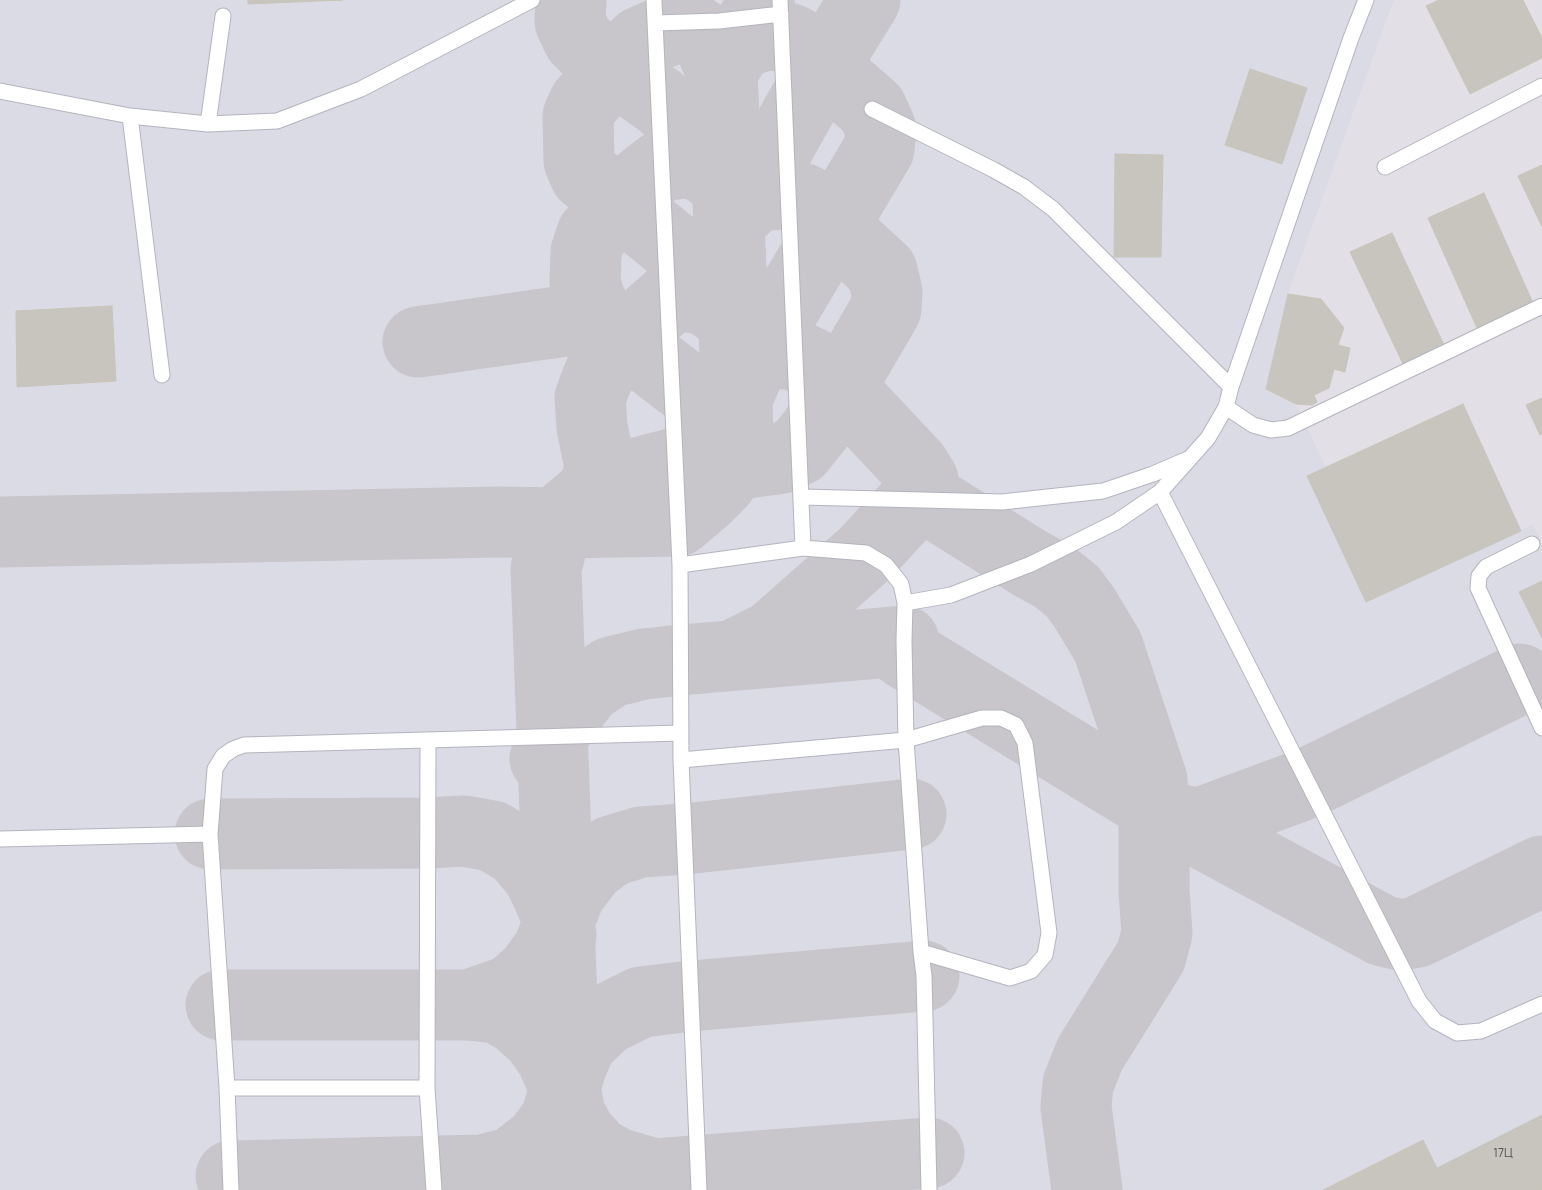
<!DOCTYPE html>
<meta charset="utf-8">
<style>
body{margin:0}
canvas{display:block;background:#ede9e0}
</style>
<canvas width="1542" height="1190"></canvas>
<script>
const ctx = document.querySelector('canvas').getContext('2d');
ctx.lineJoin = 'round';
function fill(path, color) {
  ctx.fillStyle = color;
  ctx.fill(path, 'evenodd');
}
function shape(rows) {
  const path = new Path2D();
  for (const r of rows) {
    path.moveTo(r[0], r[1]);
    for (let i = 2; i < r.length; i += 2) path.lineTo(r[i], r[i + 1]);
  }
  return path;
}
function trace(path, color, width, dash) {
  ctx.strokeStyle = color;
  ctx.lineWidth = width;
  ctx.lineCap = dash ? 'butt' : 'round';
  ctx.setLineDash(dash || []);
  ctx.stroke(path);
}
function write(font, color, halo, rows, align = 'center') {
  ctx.font = font + ' Manrope,sans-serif';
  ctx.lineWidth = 4.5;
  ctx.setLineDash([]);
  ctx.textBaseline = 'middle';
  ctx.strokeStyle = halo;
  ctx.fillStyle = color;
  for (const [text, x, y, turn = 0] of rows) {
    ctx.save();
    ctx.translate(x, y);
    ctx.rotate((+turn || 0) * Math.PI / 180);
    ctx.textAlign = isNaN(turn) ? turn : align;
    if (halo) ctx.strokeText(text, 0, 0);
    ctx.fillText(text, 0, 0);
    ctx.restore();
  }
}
fill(shape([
 [1394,0,1542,0,1542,543,1533,524,1521,531,1463,405,1326,467,1296,404,1266,389,1288,294]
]), '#e2dfe6');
fill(shape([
 [0,0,1394,0,1288,294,1266,389,1296,404,1326,467,1463,404,1521,530,1533,524,1542,543,1542,1190,0,1190]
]), '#dbdbe6');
trace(shape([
 [571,0,570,22,578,39,594,55,658,100,704,138,719,158,727,187,708,170,689,162,661,166,643,180,622,205,592,234,586,252,585,281,590,301,600,316,627,342,727,419],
 [744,208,824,66,865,0],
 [418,342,600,316],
 [733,465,782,458,799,450,816,429,886,309,887,292,882,271,804,199,788,194,766,195,750,198],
 [591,493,599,476,599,461,592,427,590,398,599,374,652,314,668,300,682,296,703,299,719,309,733,324,726,302,718,285,712,278,585,175,579,161,578,116,584,103,614,69,640,42,656,35,680,27,696,31,708,40,722,73,720,50],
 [929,500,1031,564,1053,576,1072,591,1084,607,1108,647,1152,780,1154,815,1154,891,1157,933,1151,956,1090,1054,1078,1084,1076,1107,1087,1190],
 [0,532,498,522,561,523,678,521,704,499,721,482,733,465,738,450,737,397,722,73,735,49,760,9],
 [904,653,1154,806,1178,820,1200,823,1308,783,1520,679],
 [734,655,772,636,866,553,919,495,923,480,915,467,840,387,818,366,795,355,774,353,754,359],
 [545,759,552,737,569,711,587,688,611,672,644,664,681,660,904,641],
 [1178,820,1383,931,1401,935,1417,932,1542,871],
 [210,834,427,833,464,831,492,836,518,851,538,875,549,898,559,922,548,950,532,972,512,990,469,1005],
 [561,935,559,922,570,893,590,867,611,851,641,842,685,839,911,814],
 [221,1005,469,1005,497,1008,517,1019,538,1038,551,1057,565,1088,556,1119,539,1142,513,1162,482,1170],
 [655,1174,617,1163,597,1152,580,1133,570,1114,565,1088,571,1067,581,1043,605,1020,641,1002,691,996,924,976],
 [231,1176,482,1170,520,1184],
 [569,1190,546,569,554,536,567,513,591,493,614,479,675,463,707,448,723,431,754,359,879,149,881,129,872,109,793,40,782,36,766,35,752,39,735,49],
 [614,1190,624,1184,655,1174,929,1153]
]), '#c8c6ca', 71);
const building = shape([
 [248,0,343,0,248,4,248,0],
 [1439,0,1523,0,1542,38,1542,58,1470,94,1426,6,1439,0],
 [1250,69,1307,88,1282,164,1225,145,1250,69],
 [1115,154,1163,155,1161,257,1114,257,1115,154],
 [1542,165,1542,227,1518,176,1542,165],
 [1484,193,1533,303,1477,328,1428,218,1484,193],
 [1392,233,1444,345,1403,364,1350,252,1392,233],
 [1288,294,1321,299,1344,328,1338,345,1350,348,1345,372,1334,369,1329,388,1314,395,1317,402,1312,405,1296,404,1266,389,1288,294],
 [112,306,116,381,17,387,16,311,112,306],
 [1542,398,1542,434,1540,435,1526,405,1542,398],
 [1463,404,1521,531,1366,602,1307,476,1463,404],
 [1542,581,1542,638,1519,592,1542,581],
 [1542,1115,1542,1190,1323,1190,1423,1140,1437,1168,1542,1115]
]);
fill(building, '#c8c5bf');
trace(building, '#c8c5b9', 1);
const service = shape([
 [654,0,680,565,681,760,699,1190],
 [780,0,803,548],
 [656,23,719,21,781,14],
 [0,91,130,116,208,124,223,16],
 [872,109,994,170,1024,187,1053,209,1231,387],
 [130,116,162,375],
 [208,124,277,121,361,89,532,0],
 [1385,167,1542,86],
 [1226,407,1253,425,1271,430,1288,428,1542,306],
 [1160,492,1419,1001,1435,1021,1457,1033,1481,1031,1542,1004],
 [801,497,1002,502,1103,491,1153,474,1188,459],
 [1532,544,1486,567,1479,576,1478,588,1542,728],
 [680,565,803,548,866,553,886,565,901,584,905,603,904,641,906,740,921,952,924,976,929,1190],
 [905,603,951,595,1031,564,1116,522,1160,492,1208,438,1226,407,1231,387,1351,38,1366,0],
 [428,740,427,1088,434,1190],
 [681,760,906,740,982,718,1001,718,1016,725,1025,743,1049,933,1045,955,1031,971,1010,978,921,952],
 [0,839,210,834],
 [227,1088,427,1088],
 [231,1190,227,1088,210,834,215,769,223,756,233,749,244,745,681,733]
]);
trace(service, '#b3b4be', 17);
trace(service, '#fff', 15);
write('12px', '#535251', null, [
 ["17Ц",1503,1154]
]);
</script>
